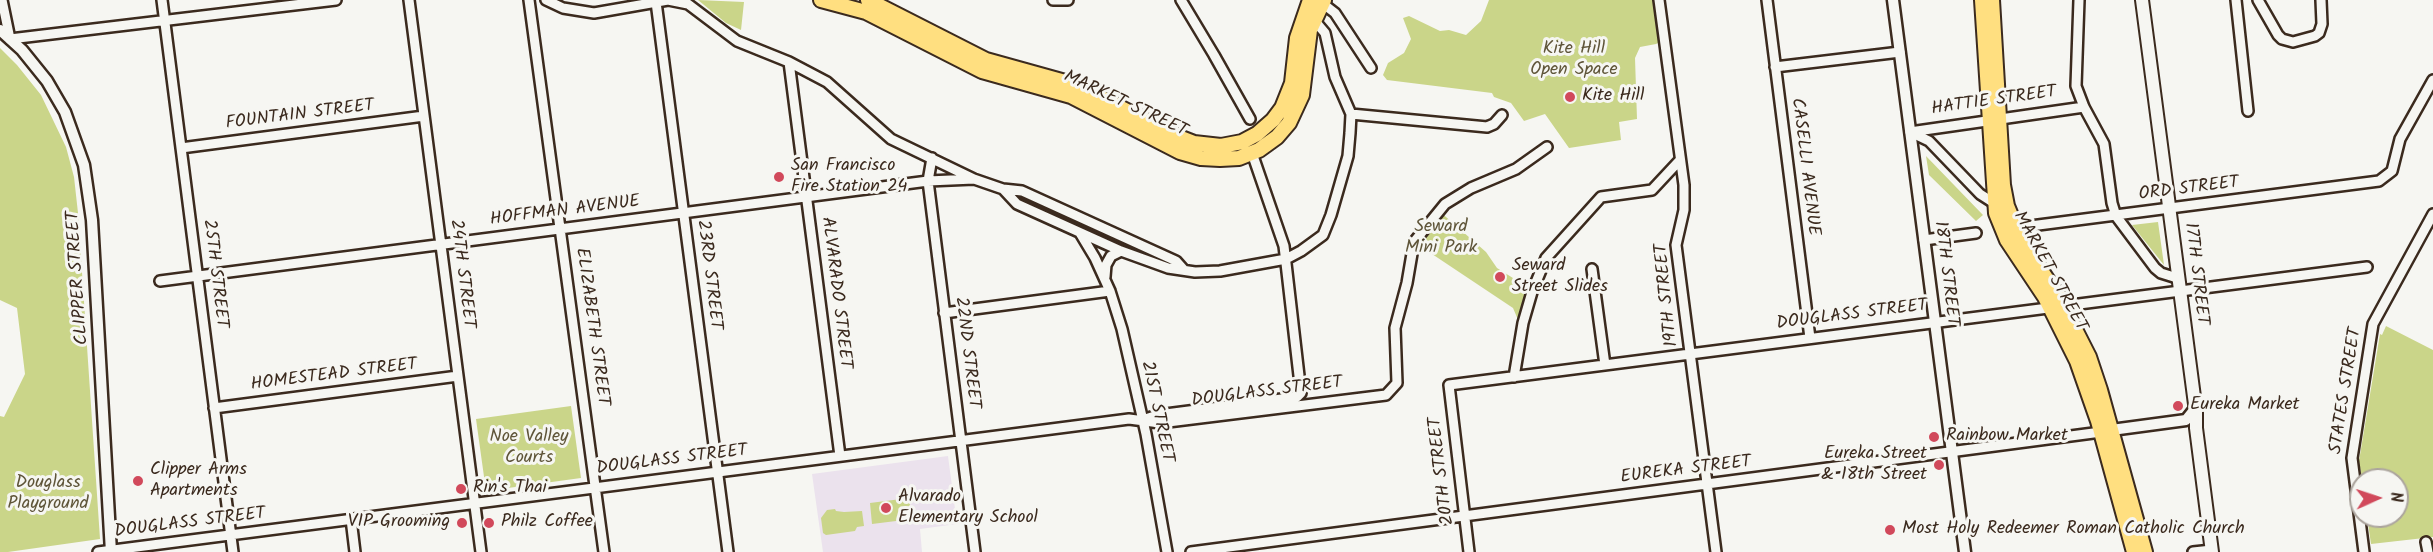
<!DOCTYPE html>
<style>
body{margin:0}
#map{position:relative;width:2433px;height:552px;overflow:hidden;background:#f6f6f2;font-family:Kalam,sans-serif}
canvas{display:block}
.north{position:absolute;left:2349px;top:468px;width:60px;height:60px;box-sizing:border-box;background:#f6f6f2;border:2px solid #aba49d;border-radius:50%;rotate:87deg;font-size:16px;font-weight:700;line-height:24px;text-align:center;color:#3b2a1e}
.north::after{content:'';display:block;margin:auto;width:21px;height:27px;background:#d1495b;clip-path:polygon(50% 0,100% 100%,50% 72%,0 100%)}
</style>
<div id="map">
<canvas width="2433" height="552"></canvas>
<div class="north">N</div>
</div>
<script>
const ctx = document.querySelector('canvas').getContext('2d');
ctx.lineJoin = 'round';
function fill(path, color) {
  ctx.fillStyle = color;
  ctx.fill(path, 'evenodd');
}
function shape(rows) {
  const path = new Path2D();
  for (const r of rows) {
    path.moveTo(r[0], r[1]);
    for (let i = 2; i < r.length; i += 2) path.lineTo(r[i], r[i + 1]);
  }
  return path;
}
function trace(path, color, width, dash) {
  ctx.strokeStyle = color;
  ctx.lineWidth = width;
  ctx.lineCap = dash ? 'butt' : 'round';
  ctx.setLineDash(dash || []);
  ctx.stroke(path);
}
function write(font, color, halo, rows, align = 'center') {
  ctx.font = font + ' Kalam,sans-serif';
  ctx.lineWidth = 6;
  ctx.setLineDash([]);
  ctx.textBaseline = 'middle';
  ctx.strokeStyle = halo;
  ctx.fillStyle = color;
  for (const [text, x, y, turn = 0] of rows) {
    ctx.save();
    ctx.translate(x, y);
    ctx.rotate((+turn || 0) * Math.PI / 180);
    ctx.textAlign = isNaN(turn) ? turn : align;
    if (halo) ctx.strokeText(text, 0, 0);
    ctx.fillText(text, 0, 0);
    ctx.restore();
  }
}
fill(shape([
 [948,456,957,524,920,529,922,552,823,552,812,474]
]), '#ebe2ed');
fill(shape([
 [698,0,744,2,741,30,726,23],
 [1489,0,1653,0,1656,4,1662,41,1656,44,1640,47,1635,58,1637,119,1619,122,1621,140,1569,148,1545,114,1524,121,1511,103,1494,97,1492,93,1387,80,1383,75,1388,63,1404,53,1411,39,1403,18,1409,16,1440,31,1449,30,1466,35,1481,21],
 [0,48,17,65,41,95,66,147,74,177,78,213,100,539,8,552,0,552,0,416,4,417,25,374,17,308,0,300],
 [1926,156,1983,215,1976,221,1929,175],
 [1438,210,1486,252,1497,268,1532,290,1519,322,1513,308,1414,242],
 [2158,222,2164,265,2132,225],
 [2386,326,2433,350,2433,537,2371,544,2367,516,2397,516,2397,480,2362,480,2359,461,2380,334,2382,335],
 [571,406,581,478,486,491,476,419],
 [909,498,912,519,872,524,870,503],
 [835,509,836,511,844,512,862,511,864,526,857,527,855,531,826,535,823,533,821,518,827,510]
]), '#cad589');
const minor = shape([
 [2,0,10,39,336,0],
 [162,0,233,552],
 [409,0,481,552],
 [529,0,604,552],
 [546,0,563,8,594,13,668,0,688,4,737,41,789,62,827,82,891,139,974,179,1003,189,1022,191,1176,261,1184,270],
 [1053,0,1068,0],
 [1181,0,1214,55,1250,119],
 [1659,0,1684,185,1684,210,1676,245,1716,552],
 [1767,0,1810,338],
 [2079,0,2076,86,2084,107,2104,144,2112,203,2116,216,2155,268,2161,273,2177,278],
 [2236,0,2248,111],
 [2258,0,2278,35,2282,39,2293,42,2315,36,2319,33,2322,24,2321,0],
 [656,2,728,552],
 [1322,3,1335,13,1371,68],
 [789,62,840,456],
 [1775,67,1900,52],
 [1351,114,1487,127,1494,124,1502,115],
 [1910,132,2084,107],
 [1910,132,1929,141,1980,194,1994,203],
 [181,148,424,116],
 [932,158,928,181,975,552],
 [1003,189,1017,204,1121,251,1168,268,1195,272,1220,271,1286,259,1301,251,1323,235,1331,215,1348,156,1350,133,1351,114,1335,77,1325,33,1314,20],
 [2015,228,2379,181,2392,171,2400,139,2433,80],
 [1080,233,1095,258,1110,291,1122,329,1146,434,1167,552],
 [1924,240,1976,233],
 [1592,269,1605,365],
 [1105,277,1106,265,1111,256,1121,251],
 [160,281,928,181,974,179],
 [944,313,1110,291],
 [1514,377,1523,323,1532,292,1546,258,1601,197,1652,190,1680,160],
 [214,408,458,376],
 [1145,419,1158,415,1297,397,1301,393,1284,246,1252,153],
 [351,519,355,552],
 [2426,542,2428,552],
 [98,552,1129,419,1160,423,1386,395,1397,383,1395,328,1407,283,1414,242,1445,204,1471,188,1516,169,1547,147],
 [1191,552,2101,432],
 [1469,552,1449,385,2367,267],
 [2193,552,2212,550],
 [2364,552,2352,458,2373,324,2433,214]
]);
const tertiary = shape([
 [1893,0,1965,552],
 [0,30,22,50,47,81,65,112,84,165,92,220,111,552],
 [2104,431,2186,420,2194,410]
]);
const secondary = shape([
 [2142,0,2196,412,2196,428,2212,552]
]);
const primary = shape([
 [821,0,866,12,982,71,1071,96,1180,152,1201,158,1220,159,1239,158,1259,150,1277,137,1289,123,1302,95,1310,30,1324,0],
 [868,0,986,60,1076,85,1176,136,1194,143,1221,146,1242,142,1257,134,1273,120,1282,108,1292,83,1297,38,1310,0],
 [1982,0,1996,213,2007,240,2045,297,2077,361,2098,421,2134,552],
 [1992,0,2003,185,2007,206,2021,240,2058,296,2089,357,2100,390,2145,552]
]);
trace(minor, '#3b2a1e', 14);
trace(tertiary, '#3b2a1e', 15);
trace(secondary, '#3b2a1e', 16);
trace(primary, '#3b2a1e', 18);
trace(minor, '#f6f6f2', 9);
trace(tertiary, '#f6f6f2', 10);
trace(secondary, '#f6f6f2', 12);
trace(primary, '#ffdf80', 14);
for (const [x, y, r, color] of [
 [1570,97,6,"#d1495b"],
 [779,177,6,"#d1495b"],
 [1500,277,6,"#d1495b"],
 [2178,406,6,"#d1495b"],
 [1934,437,6,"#d1495b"],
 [1939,465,6,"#d1495b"],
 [138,481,6,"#d1495b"],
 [461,489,6,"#d1495b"],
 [886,508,6,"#d1495b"],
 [462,523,6,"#d1495b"],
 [489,523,6,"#d1495b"],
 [1890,530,6,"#d1495b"]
]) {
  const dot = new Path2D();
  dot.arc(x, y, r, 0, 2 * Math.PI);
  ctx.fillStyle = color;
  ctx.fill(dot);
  trace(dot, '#f6f6f2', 2);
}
write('18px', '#5f5539', '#f6f6f2', [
 ["Kite Hill",1574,50],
 ["Open Space",1574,71],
 ["Seward",1441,228],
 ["Mini Park",1441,249],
 ["Noe Valley",529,438],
 ["Courts",529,459],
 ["Douglass",48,484],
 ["Playground",48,505]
]);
write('18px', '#3b2a1e', '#f6f6f2', [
 ["Kite Hill",1582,97],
 ["San Francisco",791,167],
 ["Fire Station 24",791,188],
 ["Seward",1512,267],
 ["Street Slides",1512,288],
 ["Eureka Market",2190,406],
 ["Rainbow Market",1946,437],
 ["Eureka Street",1927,455,"right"],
 ["& 18th Street",1927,476,"right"],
 ["Clipper Arms",150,471],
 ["Apartments",150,492],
 ["Rin's Thai",473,489],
 ["Alvarado",898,498],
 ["Elementary School",898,519],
 ["VIP Grooming",450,523,"right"],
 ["Philz Coffee",501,523],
 ["Most Holy Redeemer Roman Catholic Church",1902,530]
], 'left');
write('18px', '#3b2a1e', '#f6f6f2', [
 ["HATTIE STREET",1994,102,-8],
 ["MARKET STREET",1125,105,25],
 ["FOUNTAIN STREET",300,116,-7],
 ["CASELLI AVENUE",1804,167,83],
 ["ORD STREET",2189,190,-7],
 ["HOFFMAN AVENUE",565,212,-7],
 ["MARKET STREET",2049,272,61],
 ["25TH STREET",214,274,83],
 ["24TH STREET",461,274,83],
 ["18TH STREET",1945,274,83],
 ["17TH STREET",2195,274,83],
 ["23RD STREET",708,275,83],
 ["CLIPPER STREET",79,278,-94],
 ["ALVARADO STREET",835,293,83],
 ["19TH STREET",1668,295,-96],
 ["DOUGLASS STREET",1852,316,-7],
 ["ELIZABETH STREET",591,327,82],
 ["22ND STREET",966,353,83],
 ["HOMESTEAD STREET",334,376,-7],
 ["STATES STREET",2347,391,-81],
 ["DOUGLASS STREET",1267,393,-7],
 ["21ST STREET",1156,412,78],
 ["DOUGLASS STREET",672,461,-7],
 ["20TH STREET",1443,471,-97],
 ["EUREKA STREET",1686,471,-7],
 ["DOUGLASS STREET",190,524,-7]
]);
</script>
